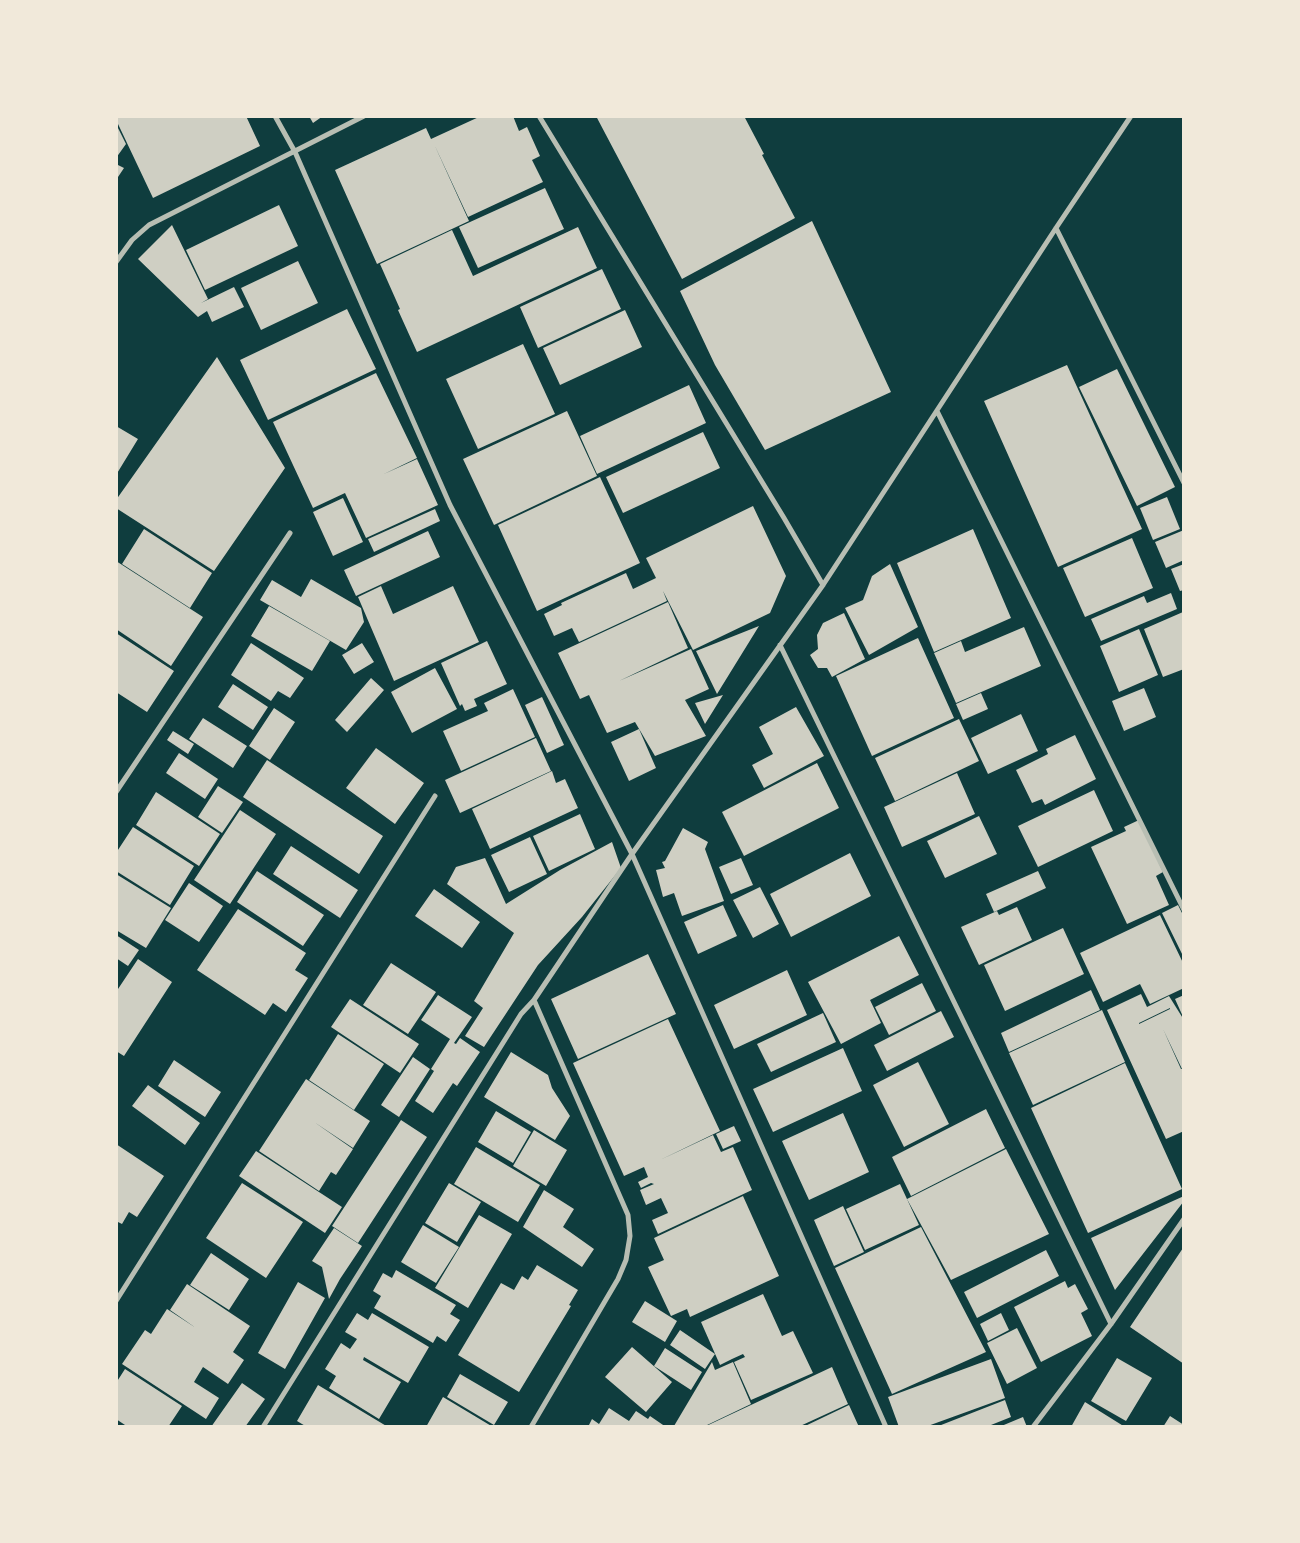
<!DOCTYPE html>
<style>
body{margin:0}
#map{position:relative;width:1300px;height:1543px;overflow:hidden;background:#0f3d3e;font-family:Quicksand,sans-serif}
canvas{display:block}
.frame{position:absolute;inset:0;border:118px solid #f1e9da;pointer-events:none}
</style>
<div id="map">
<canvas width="1300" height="1543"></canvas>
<div class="frame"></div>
</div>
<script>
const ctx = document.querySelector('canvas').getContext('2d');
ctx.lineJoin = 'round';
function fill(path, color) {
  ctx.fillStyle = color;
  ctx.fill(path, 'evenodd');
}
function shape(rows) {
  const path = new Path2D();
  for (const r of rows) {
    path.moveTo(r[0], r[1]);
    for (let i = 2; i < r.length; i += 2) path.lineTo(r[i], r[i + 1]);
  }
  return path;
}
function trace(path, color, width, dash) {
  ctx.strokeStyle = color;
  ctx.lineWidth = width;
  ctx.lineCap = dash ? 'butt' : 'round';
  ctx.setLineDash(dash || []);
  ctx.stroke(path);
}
fill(shape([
 [116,116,246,116,260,146,153,198,118,124],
 [309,116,323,116,313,123],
 [481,116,513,116,519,131,527,127,540,156,532,160,543,182,468,217,434,144,469,221,377,264,335,170,426,128,431,139],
 [596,116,744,116,764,154,762,155,795,218,682,279],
 [116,124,126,144,116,158],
 [116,164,124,168,116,180],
 [545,188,564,229,478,268,459,227],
 [279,205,298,246,205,290,186,250],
 [812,221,891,392,765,450,715,365,680,291],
 [172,225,208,299,201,303,234,287,244,307,212,322,207,311,198,317,138,259],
 [578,227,597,268,417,352,398,310,400,309,380,264,452,230,473,276],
 [298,261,318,303,261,330,241,288],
 [602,269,621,309,538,348,520,307],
 [347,309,376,369,268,420,240,360],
 [625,310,642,347,560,385,543,348],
 [523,344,555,414,478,449,446,379],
 [217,357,285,468,214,571,116,508,116,500],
 [1067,365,1142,529,1058,567,984,401],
 [1117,369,1175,487,1137,506,1079,387],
 [376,373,417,458,384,474,417,459,438,505,366,538,345,493,313,508,273,422],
 [689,385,706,423,597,474,580,436],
 [567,411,597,476,494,525,463,459],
 [116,426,138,439,116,475],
 [703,432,720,468,623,513,606,477],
 [600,477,640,563,537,611,498,525],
 [1167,497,1180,529,1153,540,1140,508],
 [343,498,363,542,333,556,313,512],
 [753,506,786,576,770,613,693,650,663,591,667,601,579,642,572,628,554,636,544,614,562,605,561,603,626,573,633,589,656,578,646,558],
 [435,509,440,521,374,552,368,539],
 [144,529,212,573,190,608,122,564],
 [973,529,1011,618,934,652,897,563],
 [1184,530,1184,560,1166,568,1155,542],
 [428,531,440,557,356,596,344,570],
 [1132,538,1153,588,1085,617,1063,568],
 [116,561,203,617,171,666,116,629],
 [890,564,918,627,869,655,845,608,863,600,872,576],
 [1184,564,1184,590,1180,591,1171,569],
 [311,579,361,608,364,622,346,650,260,600,272,580,301,597],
 [381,586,393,614,453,586,479,642,394,681,358,597],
 [1171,593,1177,609,1101,641,1091,619,1144,596,1147,603],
 [668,602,688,648,619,681,691,649,709,689,685,700,706,736,655,756,635,722,607,733,589,695,580,699,558,653],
 [269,606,330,641,312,671,251,636],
 [1183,612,1184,669,1163,677,1144,629],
 [844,613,865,659,832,677,827,668,818,668,810,655,818,649,817,635,823,623],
 [759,626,717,694,696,651],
 [1024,627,1041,666,956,703,934,653,961,641,965,652],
 [1139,629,1158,675,1119,692,1100,646],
 [116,633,174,671,147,712,116,692],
 [918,638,954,718,872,756,836,676],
 [487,641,507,684,474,699,477,706,465,711,462,704,460,706,441,663],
 [251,643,304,678,290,698,278,691,271,701,231,675],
 [362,643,374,662,354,674,342,655],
 [435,668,457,709,412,733,391,692],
 [371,678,384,690,347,732,335,720],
 [233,684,268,707,253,730,218,707],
 [1144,688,1156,717,1124,731,1112,701],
 [513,689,535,737,461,771,443,731,488,711,484,703],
 [981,693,988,709,963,720,956,704],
 [723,695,705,724,695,703],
 [542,697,564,745,547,753,525,705],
 [796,707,824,756,764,788,752,765,773,754,759,727],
 [274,708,295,722,270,760,249,746],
 [1021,714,1038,751,988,774,971,738],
 [203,718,247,746,233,768,189,739],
 [959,719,979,761,895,801,875,758],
 [639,729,656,768,629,781,611,742],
 [173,731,194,744,188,754,167,740],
 [1075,735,1096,779,1045,805,1042,799,1032,803,1016,770,1048,754,1046,749],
 [536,738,551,771,460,813,445,780],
 [376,748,424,783,395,824,346,788],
 [179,753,218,779,205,799,166,773],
 [267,760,383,836,359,874,243,797],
 [817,763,839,808,744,856,722,812],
 [552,771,556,783,565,779,578,808,490,849,472,809],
 [957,773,975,814,902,847,884,807],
 [218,786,243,802,222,833,198,817],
 [1094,790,1113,831,1038,867,1018,826],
 [156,792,220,834,199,866,136,825],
 [240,810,276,834,230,904,194,880],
 [580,814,595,849,549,871,533,836],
 [979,816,997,854,945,878,927,841],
 [1139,820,1163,872,1156,876,1169,905,1127,924,1091,847,1126,831,1124,827],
 [133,827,194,866,170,905,116,871,116,853],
 [683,828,708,842,705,849,724,901,682,916,674,893,663,897,656,870,665,868,662,862,665,861],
 [530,837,547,874,509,892,491,855],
 [612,842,621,868,582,917,538,965,484,1047,465,1036,483,1008,474,1001,514,933,447,884,456,867,485,858,506,904,560,870],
 [291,846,358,890,340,918,273,874],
 [850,853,871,896,791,937,770,894],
 [741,858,753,885,731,894,719,867],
 [257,871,324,915,303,946,237,902],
 [1038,871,1046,888,994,912,986,894],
 [116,874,171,908,146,948,116,930],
 [189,883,223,906,199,942,165,920],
 [760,887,779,924,753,938,733,900],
 [434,889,480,922,462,948,415,916],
 [723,905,737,936,698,954,684,922],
 [1178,905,1184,917,1184,958,1162,913],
 [1017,907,1032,940,979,965,961,927,997,911,999,915],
 [238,909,306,953,295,970,308,978,286,1012,273,1003,265,1015,197,970],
 [1160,915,1184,965,1184,988,1150,1004,1140,984,1103,1002,1080,953],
 [1063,928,1084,974,1005,1011,984,965],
 [116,935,139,950,128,966,116,958],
 [899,936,919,975,870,1000,881,1023,841,1044,808,982],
 [648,954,676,1014,578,1059,551,999],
 [138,959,172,982,124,1056,116,1051,116,992],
 [391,963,436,992,408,1034,363,1005],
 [787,970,807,1015,734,1049,714,1005],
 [922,983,936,1011,889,1035,875,1007],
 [1091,990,1100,1010,1009,1052,1001,1033],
 [1141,994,1147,1007,1169,996,1184,1020,1184,1131,1166,1139,1107,1010],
 [1170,1008,1170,1009,1139,1024,1139,1023],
 [1163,1029,1182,1069,1181,1069],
 [438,995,472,1017,454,1043,456,1044,460,1038,480,1052,457,1086,453,1083,433,1113,415,1101,434,1071,431,1069,450,1039,421,1020],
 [1184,995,1184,1019,1175,999],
 [350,999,419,1044,400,1073,331,1027],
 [1102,1010,1125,1062,1033,1105,1009,1053],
 [941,1011,954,1037,887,1071,874,1045],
 [823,1013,836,1042,771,1072,757,1044],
 [668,1019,720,1131,660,1160,713,1135,721,1152,733,1147,752,1190,658,1234,652,1220,668,1213,661,1198,646,1205,640,1190,654,1184,651,1183,641,1188,638,1182,648,1177,644,1167,624,1176,573,1063],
 [338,1034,384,1064,354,1110,309,1080],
 [843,1048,862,1091,773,1132,753,1089],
 [511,1052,548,1075,552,1088,570,1116,555,1140,484,1097],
 [413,1057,430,1069,399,1117,381,1105],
 [174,1060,221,1092,205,1117,158,1086],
 [918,1062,949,1124,904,1147,873,1085],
 [1125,1063,1182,1189,1088,1233,1031,1108],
 [306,1079,370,1121,353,1148,314,1122,353,1149,336,1175,331,1172,319,1191,259,1151],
 [148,1085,200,1123,185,1145,132,1106],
 [986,1109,1005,1148,911,1196,892,1157],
 [496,1111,531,1132,513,1163,478,1142],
 [843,1113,869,1172,809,1200,782,1141],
 [401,1120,427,1137,358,1243,332,1226],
 [734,1126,741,1141,723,1149,716,1134],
 [534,1130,567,1150,546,1186,513,1166],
 [116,1144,164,1176,137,1217,129,1212,122,1224,116,1221],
 [476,1147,540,1185,518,1222,454,1184],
 [1006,1149,1049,1234,951,1280,907,1199],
 [256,1151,342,1207,325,1233,239,1176],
 [242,1183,303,1222,266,1278,206,1238],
 [449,1183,481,1202,457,1242,425,1223],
 [900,1184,919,1225,865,1250,846,1209],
 [544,1190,574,1209,563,1227,594,1249,582,1267,523,1227],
 [743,1196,779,1276,690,1317,687,1309,671,1316,648,1267,664,1260,654,1238],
 [1184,1196,1184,1201,1115,1290,1091,1238],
 [843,1206,864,1252,834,1266,814,1220],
 [479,1215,512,1234,468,1308,435,1288],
 [423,1225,459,1247,436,1283,401,1262],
 [921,1227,986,1352,892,1394,835,1268],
 [334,1228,362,1246,340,1279,329,1299,322,1267,312,1261],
 [1183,1248,1184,1249,1184,1364,1130,1327],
 [1046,1250,1059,1276,977,1318,964,1292],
 [211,1253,249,1279,229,1310,190,1285],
 [537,1265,578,1290,569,1305,571,1306,519,1392,458,1355,501,1283,514,1290,522,1276,528,1280],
 [396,1270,456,1305,450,1314,460,1320,446,1342,437,1336,433,1343,374,1308,381,1296,373,1291,383,1273,392,1278],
 [1065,1281,1068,1288,1075,1284,1088,1309,1081,1313,1092,1336,1041,1362,1014,1307],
 [298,1282,325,1298,285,1369,258,1353],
 [187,1284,250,1326,233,1352,244,1360,228,1384,203,1367,194,1382,219,1398,206,1419,122,1364,145,1330,151,1334,167,1309,196,1328,170,1310],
 [763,1294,782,1336,793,1331,813,1373,751,1400,734,1362,745,1357,743,1354,732,1359,731,1358,732,1359,720,1365,701,1322],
 [645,1301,677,1321,665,1342,632,1322],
 [357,1313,368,1320,372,1313,429,1347,408,1383,364,1357,363,1360,401,1382,379,1419,329,1388,336,1376,325,1369,341,1343,350,1349,357,1339,345,1332],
 [1001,1313,1009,1330,988,1341,980,1324],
 [1017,1328,1037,1368,1007,1384,987,1343],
 [680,1330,715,1354,705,1369,670,1345],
 [632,1347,672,1382,646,1412,605,1377],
 [665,1348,702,1372,691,1390,654,1366],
 [1117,1358,1152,1378,1126,1421,1091,1401],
 [991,1359,1005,1398,925,1427,899,1427,888,1397],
 [712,1362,715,1370,733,1362,751,1404,703,1427,675,1427,674,1426],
 [832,1367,848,1404,798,1427,704,1427],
 [125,1369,182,1406,168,1427,128,1427,116,1419,116,1383],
 [460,1374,508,1402,494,1425,447,1397],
 [242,1383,265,1399,245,1427,211,1427],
 [318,1385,388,1427,307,1427,297,1421],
 [443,1397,493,1427,426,1427],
 [1005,1400,1011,1417,986,1427,936,1427],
 [1085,1402,1125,1427,1071,1427],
 [849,1405,859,1427,803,1427],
 [609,1408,629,1421,636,1411,648,1419,650,1416,666,1427,588,1427,592,1419,599,1424],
 [1170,1416,1184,1425,1184,1427,1163,1427],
 [1023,1417,1027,1427,999,1427]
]), '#cfcfc3');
trace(shape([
 [275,116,295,152,450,505,632,854,886,1427],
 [539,116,784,518,823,585],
 [1056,228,1184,483],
 [116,262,132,240,149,225,364,116],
 [937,411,1184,910],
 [780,645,1111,1324],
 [116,792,290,533],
 [116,1301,435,796],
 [263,1427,521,1014,534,1000,632,854,823,585,1056,228,1131,116],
 [531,1427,618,1279,626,1260,630,1236,628,1215,534,1000],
 [1033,1427,1111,1324,1184,1219]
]), '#b8beb3', 5);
</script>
